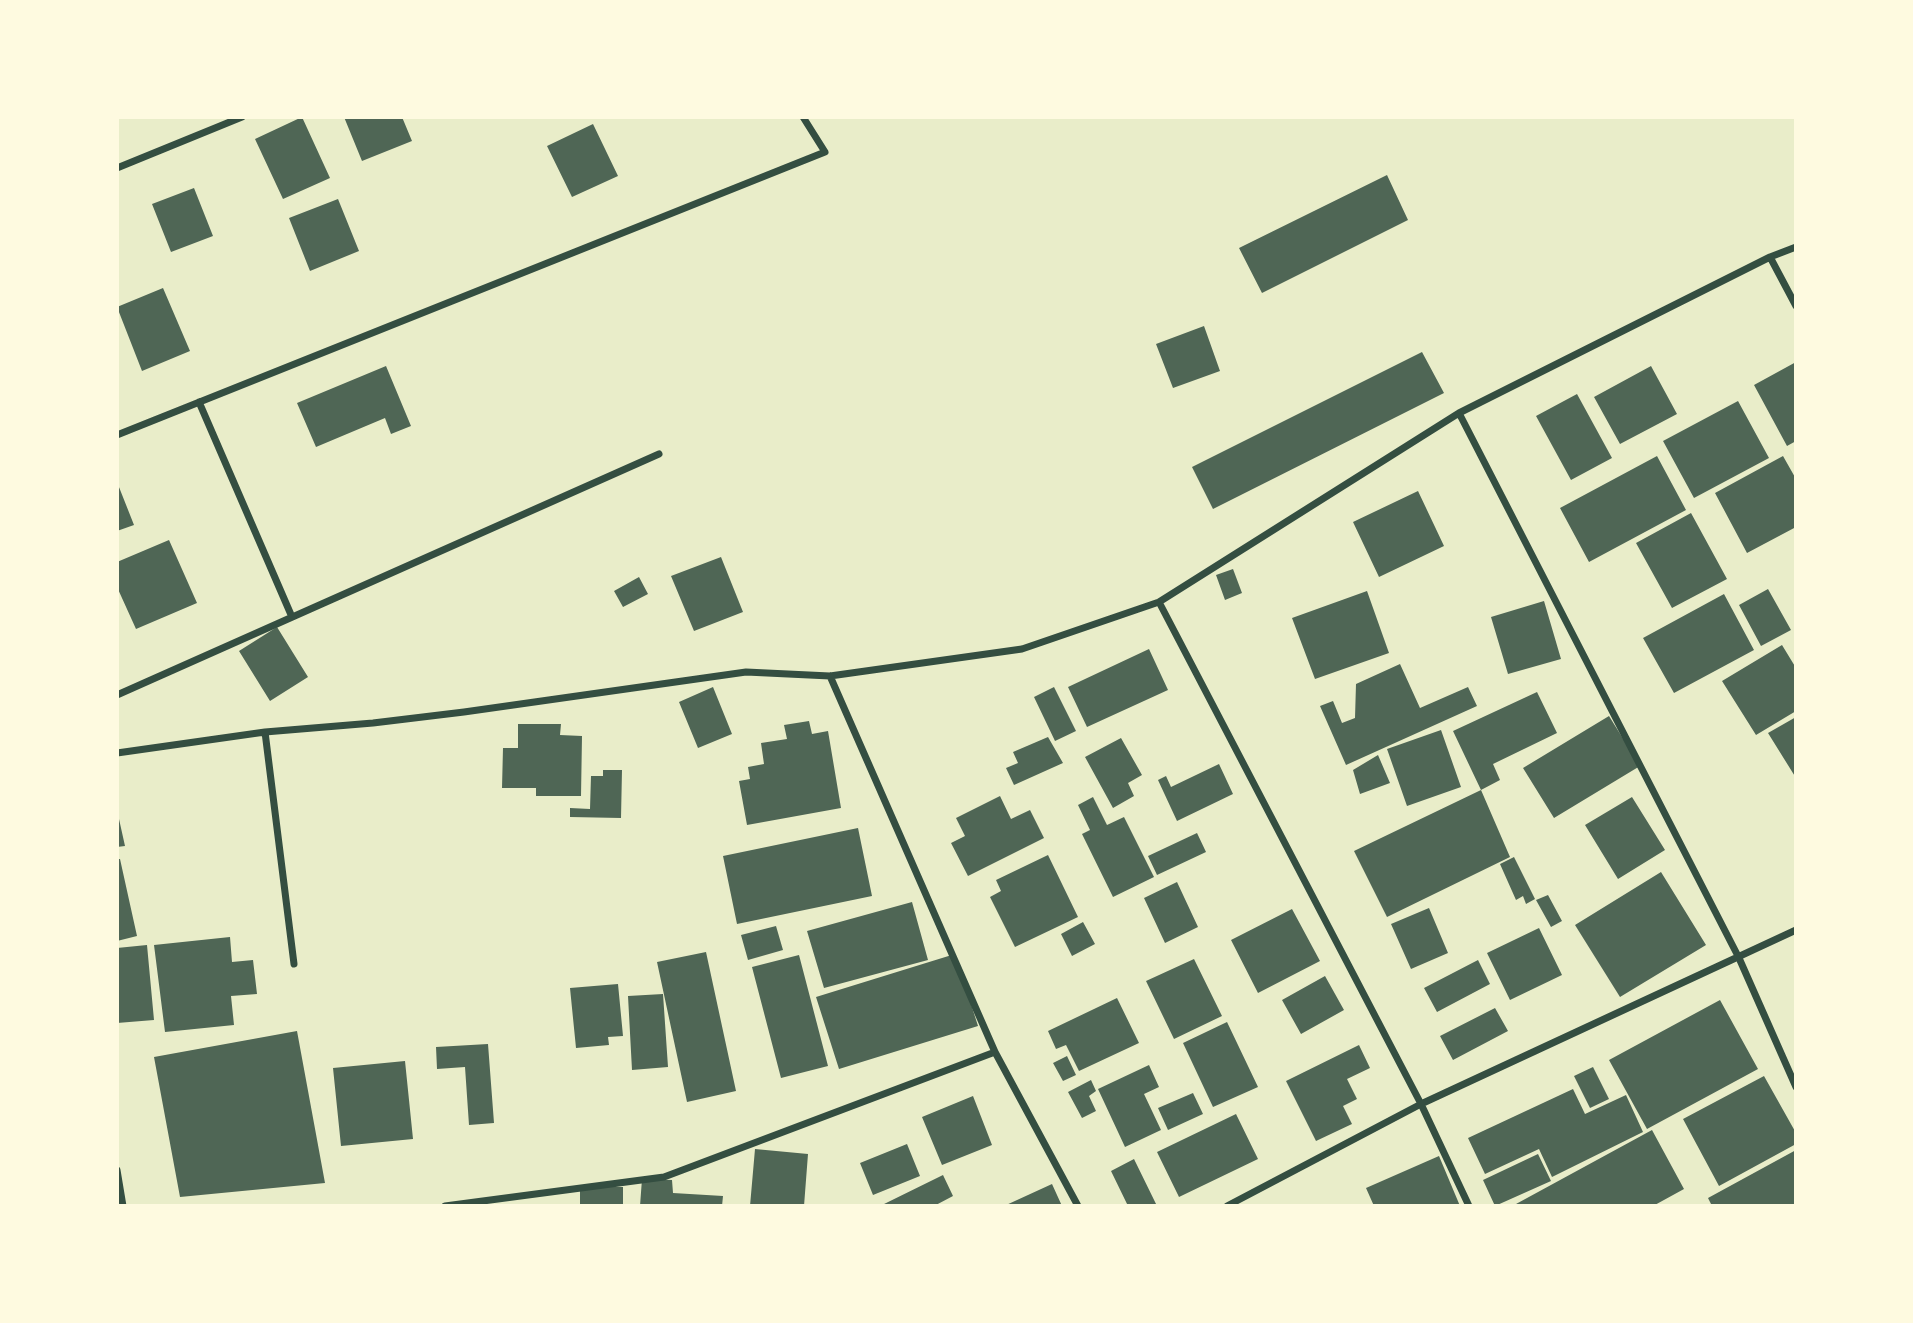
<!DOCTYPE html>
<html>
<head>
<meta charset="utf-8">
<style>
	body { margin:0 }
	#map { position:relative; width:1913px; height:1323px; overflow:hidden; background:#e9edc9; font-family:Signika,sans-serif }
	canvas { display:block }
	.frame { position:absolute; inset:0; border:119px solid #fefae0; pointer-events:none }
</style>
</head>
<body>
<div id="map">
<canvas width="1913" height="1323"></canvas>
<div class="frame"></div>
</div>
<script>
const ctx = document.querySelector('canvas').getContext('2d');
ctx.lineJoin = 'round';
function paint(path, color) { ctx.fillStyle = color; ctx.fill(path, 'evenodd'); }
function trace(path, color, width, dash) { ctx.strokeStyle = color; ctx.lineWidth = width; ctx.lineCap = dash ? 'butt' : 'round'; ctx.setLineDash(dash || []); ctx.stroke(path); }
const building = new Path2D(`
	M302 117 330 178 283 199 255 139Z
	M344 117H402L412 141 362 161Z
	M593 124 618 176 572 197 547 146Z
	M1387 175 1408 220 1262 293 1239 248Z
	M194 188 213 236 171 252 152 204Z
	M338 199 359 251 310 271 289 218Z
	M163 288 190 351 142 371 117 307Z
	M1204 326 1220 371 1173 388 1156 344Z
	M1422 352 1444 393 1213 509 1192 467Z
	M1796 362V441L1787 446 1754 385Z
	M386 366 411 426 391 434 385 418 316 447 297 403Z
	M1651 366 1677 414 1620 444 1594 397Z
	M1577 394 1612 458 1571 480 1536 416Z
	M1738 401 1769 458 1694 498 1663 441Z
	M1657 456 1686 510 1589 562 1560 508Z
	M1783 456 1796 479V527L1747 553 1715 493Z
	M117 482 134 525 117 531Z
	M1418 491 1444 546 1379 577 1353 522Z
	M1691 513 1727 579 1672 608 1636 543Z
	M169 540 197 603 136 629 117 587V562Z
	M721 557 743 612 694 631 671 576Z
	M1233 569 1242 593 1225 600 1216 575Z
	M639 577 648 594 623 607 614 591Z
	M1768 589 1791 630 1761 646 1739 605Z
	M1367 591 1389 653 1315 679 1292 618Z
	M1724 594 1754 650 1674 693 1643 638Z
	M1544 601 1561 659 1508 674 1491 617Z
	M277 627 308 677 270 701 239 651Z
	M1782 645 1796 668V711L1756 735 1722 681Z
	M1149 649 1168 690 1087 727 1068 687Z
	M1400 664 1420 708 1468 687 1477 706 1346 765 1320 706 1333 701 1342 723 1355 718 1356 684Z
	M713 687 732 734 698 748 679 702Z
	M1054 687 1076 731 1055 741 1034 697Z
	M1537 692 1557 733 1493 764 1500 780 1481 790 1453 731Z
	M1609 716 1640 766 1554 818 1523 768Z
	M1796 717V778L1768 733Z
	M809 721 812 734 828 731 841 808 747 825 739 781 750 779 748 767 764 764 761 743 787 739 784 725Z
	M518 724H561L560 735 582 736 581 796H536V788H502L503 748H518Z
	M1441 730 1461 787 1407 806 1387 749Z
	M1048 737 1063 763 1014 785 1006 768 1018 763 1013 752Z
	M1121 738 1142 775 1128 783 1134 796 1113 808 1085 757Z
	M1378 755 1390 783 1360 794 1353 770Z
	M1219 764 1233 794 1177 821 1158 780 1166 776 1171 787Z
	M603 770H622L621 818 570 817V808L590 809 591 776H603Z
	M1481 790 1510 857 1387 917 1354 851Z
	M1000 796 1011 819 1030 810 1044 838 968 876 951 843 965 836 956 818Z
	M1093 797 1107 825 1124 817 1154 877 1113 897 1082 834 1090 830 1078 805Z
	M1632 797 1665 850 1618 879 1585 825Z
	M117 810 125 846 117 847Z
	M858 828 872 896 737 924 723 856Z
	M1197 833 1206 852 1157 875 1148 856Z
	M1048 855 1078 917 1015 947 990 897 1001 891 996 880Z
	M1514 857 1535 899 1526 904 1523 896 1516 900 1500 864Z
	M117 859H120L137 936 117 941Z
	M1661 872 1706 945 1620 997 1575 925Z
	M1177 882 1198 927 1165 943 1144 898Z
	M1548 895 1562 921 1551 927 1536 900Z
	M912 902 928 960 824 988 807 931Z
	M1429 908 1448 953 1411 969 1391 924Z
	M1292 909 1320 961 1258 993 1231 940Z
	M1083 922 1095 944 1072 956 1061 934Z
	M776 926 783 950 748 960 741 935Z
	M1539 928 1562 975 1510 1000 1487 953Z
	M230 937 232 962 253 960 257 994 231 996 234 1025 165 1032 154 945Z
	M147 945 154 1020 117 1023V948Z
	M706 952 736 1091 687 1102 657 962Z
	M955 954 978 1026 839 1069 816 997Z
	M799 955 828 1066 781 1078 752 967Z
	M1194 959 1222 1016 1174 1039 1146 981Z
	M1478 960 1490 984 1437 1012 1424 988Z
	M1325 976 1344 1010 1301 1034 1282 1000Z
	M618 984 623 1036 608 1037 609 1045 576 1048 570 988Z
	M663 994 668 1067 632 1070 628 996Z
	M1117 998 1139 1043 1079 1071 1066 1045 1056 1049 1048 1031Z
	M1720 1000 1758 1069 1647 1129 1609 1060Z
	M1495 1008 1508 1031 1453 1060 1440 1036Z
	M1227 1022 1258 1087 1213 1107 1183 1043Z
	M297 1031 325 1183 180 1197 154 1057Z
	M488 1044 494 1123 469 1125 465 1067 437 1069 436 1047Z
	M1359 1045 1370 1068 1347 1079 1357 1099 1343 1106 1352 1124 1316 1141 1286 1081Z
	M1067 1056 1076 1075 1063 1081 1053 1063Z
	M405 1061 413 1139 341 1146 333 1068Z
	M1149 1065 1159 1087 1144 1094 1161 1130 1125 1147 1098 1089Z
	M1593 1067 1609 1099 1590 1108 1574 1076Z
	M1764 1076 1796 1133V1144L1719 1186 1683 1119Z
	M1091 1080 1096 1091 1089 1096 1096 1111 1082 1118 1068 1092Z
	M1573 1089 1585 1114 1626 1095 1643 1132 1552 1177 1539 1149 1485 1174 1468 1138Z
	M1193 1093 1203 1114 1168 1130 1158 1108Z
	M973 1096 992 1145 942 1165 922 1117Z
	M1236 1114 1258 1159 1179 1197 1157 1152Z
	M1652 1130 1684 1189 1653 1206H1517L1516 1204Z
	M907 1144 920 1176 873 1195 860 1163Z
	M755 1149 808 1154 804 1206H750Z
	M1796 1150V1206H1712L1708 1198Z
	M1538 1154 1551 1181 1495 1206 1483 1180Z
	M1439 1156 1460 1206H1374L1366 1188Z
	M1134 1159 1157 1206H1128L1111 1171Z
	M943 1175 953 1196 934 1206H880Z
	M642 1179 672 1180 673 1193 723 1196 722 1206H640Z
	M1052 1184 1062 1206H1004Z
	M580 1186 623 1187V1206H580Z`);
const minor = new Path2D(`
	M117 168 242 117
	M1770 257 1796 306
	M199 402 292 617
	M1459 413 1739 958 1796 1087
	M117 435 825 152 803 117
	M1159 602 1421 1104 1469 1206
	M830 676 995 1052 1078 1206
	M117 695 659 454
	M265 732 294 964
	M117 753 265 732 373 723 464 712 746 672 830 676 1022 649 1159 602 1459 413 1770 257 1796 247
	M117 1170 123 1206
	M445 1206 664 1177 995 1052
	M1227 1206 1421 1104 1796 930`);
paint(building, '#4f6655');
trace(minor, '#344e41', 7);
</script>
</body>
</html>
